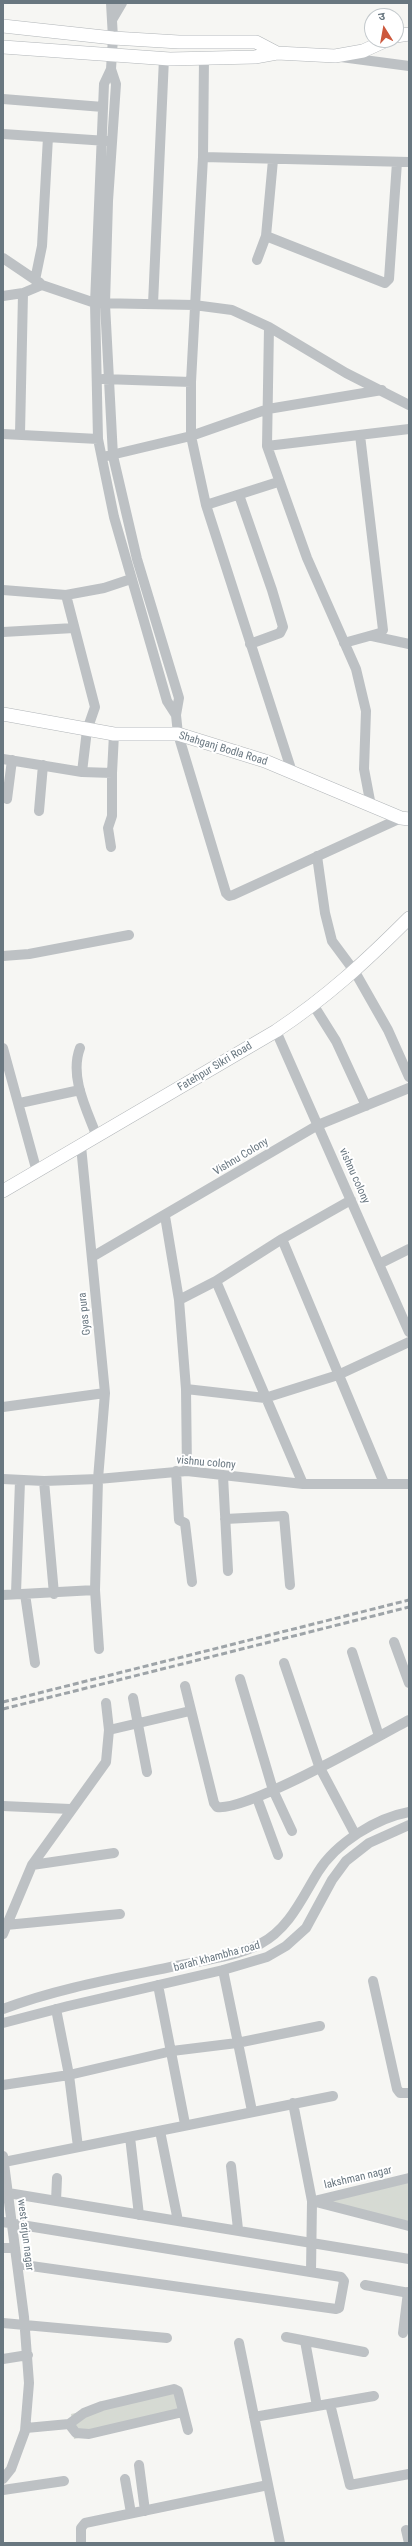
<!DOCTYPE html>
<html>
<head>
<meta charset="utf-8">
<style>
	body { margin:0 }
	#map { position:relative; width:412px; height:2546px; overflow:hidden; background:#f6f6f3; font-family:"Roboto Condensed","Noto Sans Devanagari",sans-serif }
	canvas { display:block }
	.frame { position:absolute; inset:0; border:4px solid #697780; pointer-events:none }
	.north { position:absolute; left:364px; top:8px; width:40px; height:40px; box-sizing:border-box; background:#fff; border:1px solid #c3c9cc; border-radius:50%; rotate:349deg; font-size:11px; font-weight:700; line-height:16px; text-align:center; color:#697780 }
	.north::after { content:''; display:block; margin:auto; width:14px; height:18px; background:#cc583d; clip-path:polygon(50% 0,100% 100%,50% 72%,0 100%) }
</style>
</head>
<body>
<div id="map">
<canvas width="412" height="2546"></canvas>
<div class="frame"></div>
<div class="north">उ</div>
</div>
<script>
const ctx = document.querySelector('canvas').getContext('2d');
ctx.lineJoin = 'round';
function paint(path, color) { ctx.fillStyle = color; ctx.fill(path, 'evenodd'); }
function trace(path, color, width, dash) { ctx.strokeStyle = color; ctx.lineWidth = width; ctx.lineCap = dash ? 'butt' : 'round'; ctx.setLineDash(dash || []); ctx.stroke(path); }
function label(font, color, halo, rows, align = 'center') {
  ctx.font = font + ' "Roboto Condensed",sans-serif'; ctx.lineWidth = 4; ctx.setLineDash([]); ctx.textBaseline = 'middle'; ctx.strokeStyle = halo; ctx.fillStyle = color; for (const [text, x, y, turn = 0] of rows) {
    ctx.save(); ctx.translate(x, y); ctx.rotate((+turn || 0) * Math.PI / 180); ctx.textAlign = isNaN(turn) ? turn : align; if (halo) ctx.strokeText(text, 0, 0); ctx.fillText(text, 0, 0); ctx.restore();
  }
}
const green = new Path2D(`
	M409 2181V2223L323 2200Z
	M176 2390 183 2415 74 2439 71 2414Z`);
const minor = new Path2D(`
	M111 3 113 38 111 69 116 84 108 201 105 304 113 456 137 559 179 698 176 715 178 734 226 893 229 896 233 895 401 818
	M112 20 122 3
	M341 57 409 66
	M204 58 203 157 191 382V436L206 505 292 772
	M111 69 104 84 95 303 98 439 114 517 167 701 176 715
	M3 99 103 107
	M3 134 107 141
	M203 157 409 162
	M273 160 266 236 385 283 389 279 397 162
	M3 258 40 283
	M257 260 266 236
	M35 280 42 246 48 137
	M3 296 23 293 42 285 95 303 194 305 232 310 269 327 346 373 409 405
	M153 304 164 58
	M269 327 267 446 307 558 356 669 366 711 364 769 371 806
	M103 379 191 382
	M3 434 98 439
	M20 434 23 293
	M267 446 409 429
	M107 456 191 436 268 409 382 390
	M239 495 272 590 283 627 280 633 250 644
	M206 505 278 482
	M3 590 66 595 104 588 131 579
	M66 595 95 707 87 730 82 772
	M3 632 74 628
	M372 636 409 644
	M344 643 380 633 383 630 360 435
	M3 759 82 772 112 773 114 734
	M7 799 12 760
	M39 811 43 765
	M111 847 108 828 112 816V773
	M317 856 325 913 332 941 355 972 388 1030 409 1077
	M3 956 29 954 129 935
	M314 1006 336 1041 366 1106
	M276 1031 409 1332
	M3 1048 37 1172
	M80 1048C69 1077 87 1110 97 1137
	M20 1103 80 1090
	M81 1146 105 1393 98 1479 95 1590 99 1649
	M351 1200 282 1239 384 1483
	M165 1216 179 1300 186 1389 187 1471
	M92 1257 318 1125 409 1088
	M381 1263 409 1249
	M216 1281 303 1484
	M179 1300 216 1281 282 1239
	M186 1389 265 1398 338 1375 409 1342
	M3 1407 105 1393
	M176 1471 179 1520 185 1523 192 1582
	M223 1476 228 1571
	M3 1479 44 1481 98 1479 187 1471 303 1484H409
	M44 1481 54 1594
	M225 1519 284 1516 290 1585
	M16 1593 20 1481
	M25 1594 35 1663
	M3 1595 95 1590
	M394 1642 409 1683
	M352 1652 379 1736
	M284 1663 319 1766 355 1834
	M240 1679 273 1790 292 1831
	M185 1686 214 1803 217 1807C246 1812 376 1738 409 1720
	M133 1698 147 1772
	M109 1730 190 1711
	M257 1798 278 1855
	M3 1806 70 1809
	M32 1865 114 1853
	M6 1925 120 1914
	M3 1934 32 1865 106 1762 109 1730 106 1703
	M223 1970 252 2111
	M373 1981 397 2089 400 2093H409
	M158 1985 185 2124
	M3 2009C58 1988 118 1978 176 1966 204 1960 235 1957 260 1944 289 1929 302 1898 318 1872 336 1843 376 1818 409 1812
	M56 2009 69 2075 78 2147
	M3 2023 68 2006 223 1970 267 1957 286 1946 306 1928 332 1880 346 1861 369 1843 409 1825
	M3 2085 69 2075 172 2051 237 2043 320 2026
	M293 2103 312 2201 311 2272
	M160 2131 178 2221
	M130 2137 139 2215
	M3 2156 24 2317 29 2383 25 2431 11 2469 3 2479
	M4 2162 333 2096
	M231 2166 238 2229
	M8 2193 409 2259
	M56 2201 57 2178
	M312 2201 409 2226
	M314 2201 409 2178
	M3 2222 341 2277 344 2281 339 2308 336 2309 17 2264
	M3 2248H15
	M365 2285 409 2293
	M3 2323 167 2338
	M403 2333 408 2292
	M286 2337 364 2352
	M305 2341 317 2406
	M239 2343 280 2543
	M3 2359 28 2355
	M330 2404 350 2485 409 2474
	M254 2417 374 2396
	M69 2424 76 2433 89 2434 183 2412
	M26 2428 69 2424 84 2413 102 2406 174 2389 178 2391 188 2430
	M139 2465 145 2511
	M125 2479 131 2513
	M3 2490 64 2481
	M406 2530 409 2543
	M81 2543V2528L85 2523 268 2485`);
const major = new Path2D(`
	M3 26 113 38 179 42H256L277 53
	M396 36 409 34
	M3 47 170 59 255 57 277 53 335 56 363 51 387 40
	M3 714 114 734H178L265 761 401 818 409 819
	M3 1191 276 1031C327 997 365 962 409 918`);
const rail = new Path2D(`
	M3 1702 409 1600
	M3 1709 409 1607`);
const streetNames = [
	["Shahganj Bodla Road",223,749,17],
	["Fatehpur Sikri Road",215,1067,-31],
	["Vishnu Colony",241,1157,-31],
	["vishnu colony",354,1176,66],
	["Gyas pura",85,1314,-96],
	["vishnu colony",206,1463,5],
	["barah khambha road",217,1957,-15],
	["lakshman nagar",358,2178,-13],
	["west arjun nagar",25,2235,83]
];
paint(green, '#d6dad3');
trace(major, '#b1b5b8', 14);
trace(minor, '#bdc1c4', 10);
trace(major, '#fff', 13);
trace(rail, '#9ea4a8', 3, [6, 3]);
label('11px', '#697780', '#fff', streetNames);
</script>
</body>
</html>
